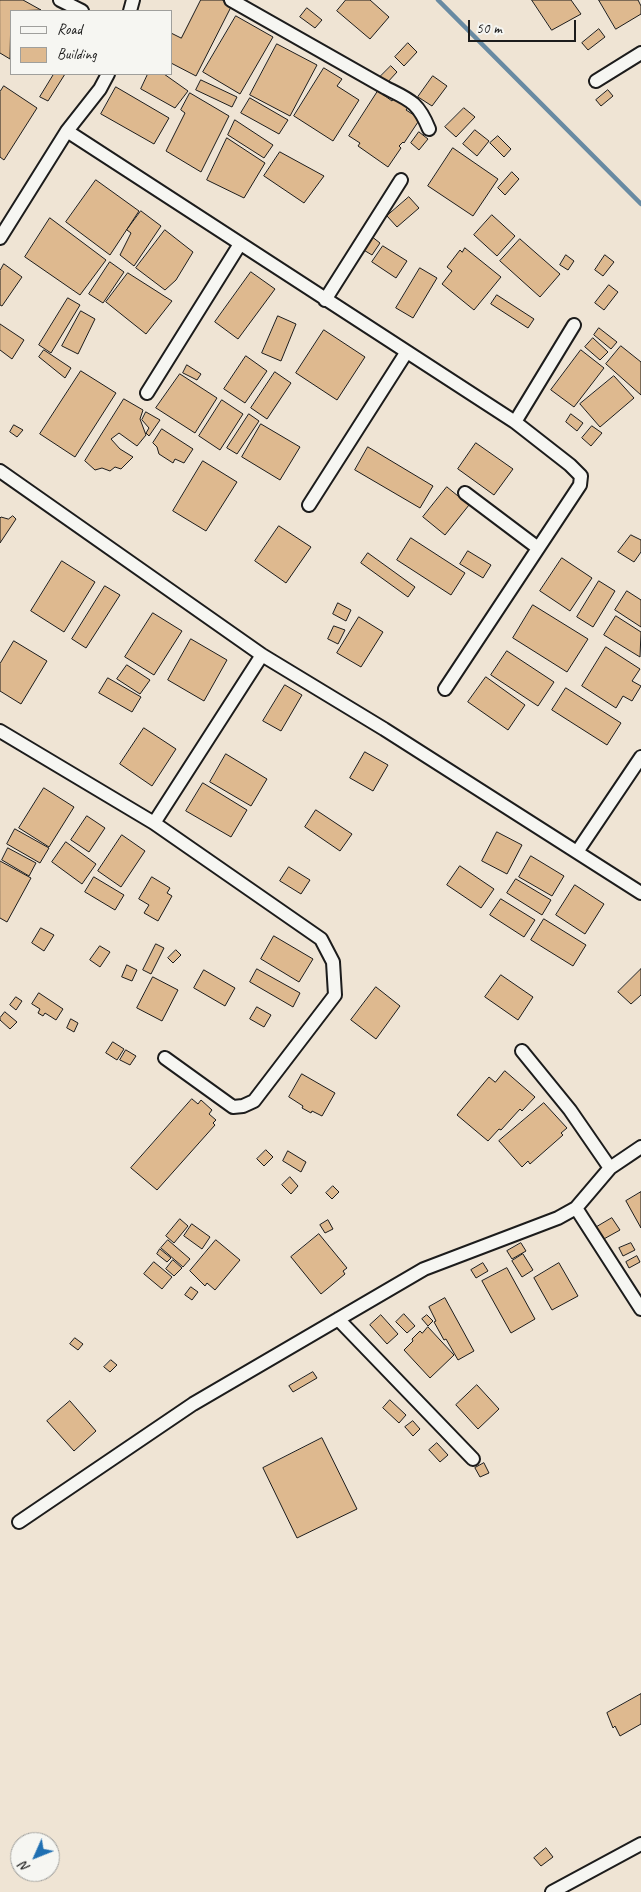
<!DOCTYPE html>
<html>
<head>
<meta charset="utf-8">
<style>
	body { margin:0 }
	#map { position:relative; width:641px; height:1892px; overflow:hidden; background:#efe4d4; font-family:Caveat,sans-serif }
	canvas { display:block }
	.legend { position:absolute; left:10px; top:10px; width:162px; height:65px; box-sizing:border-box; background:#f6f6f2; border:1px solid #9f9f9c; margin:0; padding:6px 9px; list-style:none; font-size:15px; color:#1c1c1c }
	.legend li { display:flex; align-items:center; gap:10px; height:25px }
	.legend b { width:25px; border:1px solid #9f9f9c }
	.north { position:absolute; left:10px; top:1832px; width:50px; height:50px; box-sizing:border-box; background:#f6f6f2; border:1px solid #9f9f9c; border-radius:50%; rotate:226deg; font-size:14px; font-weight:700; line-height:20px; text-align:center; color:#1c1c1c }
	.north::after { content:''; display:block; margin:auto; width:18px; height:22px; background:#1f6fb2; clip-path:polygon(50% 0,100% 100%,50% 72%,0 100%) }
	.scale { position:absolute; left:468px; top:20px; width:108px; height:22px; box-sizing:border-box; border:2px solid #1c1c1c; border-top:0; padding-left:6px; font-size:15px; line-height:18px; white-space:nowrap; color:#1c1c1c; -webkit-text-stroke:4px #f6f6f2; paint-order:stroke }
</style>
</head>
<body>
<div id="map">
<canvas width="641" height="1892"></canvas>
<ul class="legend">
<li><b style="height:6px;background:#f6f6f2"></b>Road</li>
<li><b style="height:14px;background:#deb98f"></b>Building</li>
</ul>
<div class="north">N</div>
<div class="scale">50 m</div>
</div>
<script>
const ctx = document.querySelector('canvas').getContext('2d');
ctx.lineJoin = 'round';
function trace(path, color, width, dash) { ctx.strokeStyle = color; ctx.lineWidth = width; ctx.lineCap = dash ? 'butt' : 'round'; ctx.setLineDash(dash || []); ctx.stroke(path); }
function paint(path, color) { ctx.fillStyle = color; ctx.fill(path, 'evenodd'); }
const stream = new Path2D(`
	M438 0 641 204`);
const building = new Path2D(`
	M0 0H23L41 10 11 11 10 59 0 53Z
	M201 0H222L232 5 196 76 171 63V33L181 38Z
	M346 0H370L389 17 370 39 337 11Z
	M532 0H571L581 14 552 30Z
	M599 0H638L641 6V14L616 29Z
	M307 8 322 20 315 28 300 17Z
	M236 16 273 37 240 94 203 72Z
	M599 29 605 37 588 50 582 43Z
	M408 43 417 52 404 66 395 57Z
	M277 44 317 65 290 116 250 95Z
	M391 66 397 72 386 84 379 78Z
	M324 68 342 79 337 86 359 100 333 141 294 116Z
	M54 74H65L48 101 40 97Z
	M148 74H164L188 91 175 108 141 89Z
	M433 76 447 86 432 106 418 97Z
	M201 80 237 97 232 107 196 90Z
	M4 86 37 108 4 160 0 157V92Z
	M116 87 169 118 154 144 101 114Z
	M608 90 613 96 601 106 596 100Z
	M378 91 392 101 395 96 409 106 406 110 420 119 404 143 403 142 399 146 401 148 388 167 358 146 360 143 349 136Z
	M190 93 229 116 201 172 166 151 185 113 181 110Z
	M250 98 288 120 279 134 241 113Z
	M464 108 475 117 456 137 445 127Z
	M235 120 273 145 264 158 228 135Z
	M475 130 489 141 477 156 463 144Z
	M419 132 428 139 419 150 411 143Z
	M498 136 511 149 504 157 490 143Z
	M227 138 265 163 244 198 207 180Z
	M453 148 498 179 473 216 428 186Z
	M280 152 324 176 304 203 264 176Z
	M512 172 519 179 505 195 498 188Z
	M96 180 139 211 110 255 66 222Z
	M409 197 419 208 397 227 387 216Z
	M141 211 161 226 134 266 120 255 131 233 127 230Z
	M492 215 515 236 497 256 474 235Z
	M50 218 106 260 80 295 25 257Z
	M165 230 193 252 176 280 165 290 136 268Z
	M371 236 380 243 372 255 362 249Z
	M520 239 560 274 540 297 500 261Z
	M383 246 407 261 396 278 372 262Z
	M465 248 501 277 474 310 442 284 452 271 447 267 460 250 462 252Z
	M566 255 574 261 568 270 560 265Z
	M605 255 614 262 603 276 595 270Z
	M110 262 124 272 103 303 89 294Z
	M4 264 22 277 2 306 0 305V271Z
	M420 268 437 278 413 318 396 308Z
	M251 272 275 289 238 339 215 322Z
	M128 273 172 301 146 334 106 302Z
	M609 285 618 292 604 310 595 303Z
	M497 295 534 319 528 328 491 304Z
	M68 298 80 305 51 353 39 345Z
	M81 311 95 319 78 354 62 346Z
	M278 316 296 324 281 361 262 353Z
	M0 324 24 340 12 359 0 350Z
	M599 328 617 342 611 349 594 335Z
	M324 330 365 357 337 400 296 373Z
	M593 338 608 352 600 360 585 347Z
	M621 346 641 362V395L606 364Z
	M44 350 71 368 65 378 39 357Z
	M581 350 604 368 574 407 551 390Z
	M246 356 267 371 245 403 224 389Z
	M187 365 201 374 197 380 183 373Z
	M81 371 116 393 75 457 40 434Z
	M275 372 291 383 267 419 251 408Z
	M180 374 217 398 195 433 156 408Z
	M614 376 634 398 600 427 580 404Z
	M124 399 143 410 140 419 146 435 137 446 119 433 111 439 120 449 133 457 121 469 115 467 110 471 102 468 95 470 85 461Z
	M222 400 243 414 220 450 199 436Z
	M146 412 160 420 149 436 146 433 149 428 142 420Z
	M249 414 259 421 237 454 227 448Z
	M571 414 583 423 577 431 566 422Z
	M261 424 300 447 280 480 242 457Z
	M14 425 23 430 17 437 10 432Z
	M592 426 602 433 591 446 582 438Z
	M162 429 193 449 184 463 175 459 173 463 159 454 157 447 153 443Z
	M476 443 513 469 494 495 458 469Z
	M368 447 433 486 420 508 355 470Z
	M203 461 237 482 206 531 173 511Z
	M447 487 469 505 445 535 423 517Z
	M13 516 16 519 0 543V518L1 517 8 519Z
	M279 526 311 547 286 583 255 561Z
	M631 535 641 540V552L634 562 618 552Z
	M411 538 465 573 451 595 397 560Z
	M468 551 491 565 483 578 460 564Z
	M368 553 415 587 408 597 361 563Z
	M562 558 592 578 570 611 540 591Z
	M62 561 95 582 64 632 31 611Z
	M599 581 615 591 593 627 577 617Z
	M105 586 120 595 86 648 72 639Z
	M627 591 641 600V627L615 610Z
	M338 603 351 610 346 621 333 614Z
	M533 605 588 639 567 672 513 638Z
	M153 613 182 631 154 675 125 657Z
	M616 616 641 632 640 657 604 635Z
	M359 617 383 632 361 667 337 653Z
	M334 626 345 630 338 644 328 639Z
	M191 639 227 660 204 701 168 680Z
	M14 641 47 661 21 704 0 691V664Z
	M606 647 640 669 632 681 641 686 632 701 623 696 616 708 582 686Z
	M507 651 554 682 538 706 491 675Z
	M127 665 150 680 140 694 117 679Z
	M486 677 525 705 508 730 468 702Z
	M108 678 141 697 132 712 99 693Z
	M285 685 302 695 281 731 263 721Z
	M566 688 621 723 607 745 552 710Z
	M144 728 176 749 152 786 120 764Z
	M365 752 388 765 373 791 350 778Z
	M226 754 267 779 251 806 210 782Z
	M203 783 247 810 231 837 186 811Z
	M44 788 74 807 49 847 19 828Z
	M316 810 352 834 340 851 305 827Z
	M87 816 105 828 89 852 71 840Z
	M15 829 49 848 40 863 7 844Z
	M497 832 522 845 507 874 482 861Z
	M122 835 145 851 121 887 98 871Z
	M66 842 96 864 82 884 52 862Z
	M8 848 36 863 29 876 2 860Z
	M531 856 564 876 552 896 519 877Z
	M0 861 31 878 7 922 0 918Z
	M460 866 494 889 481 908 447 885Z
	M289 867 310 880 301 894 280 881Z
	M94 877 124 895 115 910 85 892Z
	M152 877 170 888 167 893 172 896 158 921 144 913 149 905 139 899Z
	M516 879 551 900 542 915 507 893Z
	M575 885 604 904 585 934 556 915Z
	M501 899 535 920 524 937 490 915Z
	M544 919 586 945 573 966 531 940Z
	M41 928 54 935 44 951 32 943Z
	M274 936 313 959 299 982 261 959Z
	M156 944 164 948 151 974 143 970Z
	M100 946 110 952 100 967 90 960Z
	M176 950 181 955 173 963 168 958Z
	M127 965 137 970 132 981 122 977Z
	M257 969 300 993 293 1007 250 982Z
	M641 969V995L631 1004 618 992Z
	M204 970 235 988 225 1006 194 988Z
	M501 975 533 997 518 1020 485 997Z
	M153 977 178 990 162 1021 137 1008Z
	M376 987 400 1006 376 1039 351 1020Z
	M39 993 63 1009 56 1020 45 1013 43 1016 38 1013 40 1009 32 1004Z
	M16 997 22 1001 16 1010 10 1005Z
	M257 1007 271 1015 264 1027 250 1019Z
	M5 1012 17 1022 10 1029 0 1020V1018Z
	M71 1019 78 1023 74 1032 67 1028Z
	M113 1042 124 1049 117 1060 106 1053Z
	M126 1050 136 1056 130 1065 120 1060Z
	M505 1071 535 1097 522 1111 520 1109 501 1130 499 1129 488 1141 457 1115 489 1077 495 1082Z
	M302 1074 335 1093 322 1116 312 1111 311 1113 302 1108 303 1106 289 1097Z
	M192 1099 198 1104 201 1100 212 1110 209 1114 216 1120 213 1123 215 1125 157 1190 131 1168Z
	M544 1103 567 1128 561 1133 563 1135 530 1164 528 1161 522 1167 499 1141Z
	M266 1150 273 1157 264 1166 257 1159Z
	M288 1151 306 1162 301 1172 283 1161Z
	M290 1177 298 1186 291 1194 282 1185Z
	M333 1186 339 1192 332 1199 326 1193Z
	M641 1192V1228L626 1201Z
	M612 1218 620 1230 602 1240 595 1228Z
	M180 1219 188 1226 174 1243 166 1236Z
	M328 1220 333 1229 325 1233 320 1225Z
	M192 1224 210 1237 202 1249 184 1236Z
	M319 1234 347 1268 343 1271 345 1274 321 1294 291 1257Z
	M168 1240 190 1259 183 1267 161 1248Z
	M216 1240 240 1260 215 1290 207 1283 205 1286 190 1271Z
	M521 1243 526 1251 512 1259 507 1251Z
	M631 1243 635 1250 623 1256 619 1248Z
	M160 1249 171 1258 167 1262 157 1254Z
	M523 1254 533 1270 522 1277 512 1261Z
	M637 1256 640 1262 629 1268 626 1262Z
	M173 1260 182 1268 174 1276 166 1269Z
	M154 1262 172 1277 162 1289 144 1274Z
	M483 1263 488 1271 476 1278 471 1270Z
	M559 1263 578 1296 552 1310 534 1278Z
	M507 1268 535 1319 511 1333 482 1281Z
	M191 1287 198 1292 192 1300 185 1295Z
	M445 1298 474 1351 458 1360 446 1339 444 1340 434 1322 436 1321 429 1307Z
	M404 1314 415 1326 407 1333 396 1322Z
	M381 1315 398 1334 387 1344 370 1325Z
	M427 1315 433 1321 428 1326 422 1319Z
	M428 1327 454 1355 430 1378 404 1350 413 1341 412 1339 420 1331 422 1333Z
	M75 1338 83 1344 78 1350 70 1344Z
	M111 1360 117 1365 110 1372 104 1367Z
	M313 1372 317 1378 293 1392 289 1386Z
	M477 1385 499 1409 478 1429 456 1405Z
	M390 1400 406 1415 399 1423 383 1408Z
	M70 1401 96 1431 74 1451 47 1421Z
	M413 1421 420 1429 413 1436 405 1427Z
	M322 1438 357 1509 297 1538 263 1468Z
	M437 1443 448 1455 440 1462 429 1450Z
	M484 1463 489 1473 480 1477 475 1468Z
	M641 1694V1724L620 1736 615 1726 613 1728 607 1713Z
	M546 1848 553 1857 541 1866 534 1858Z`);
const minor = new Path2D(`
	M60 0 82 11
	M231 0 386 88C410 100 418 102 429 129
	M130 11 133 0
	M596 81 641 53
	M67 131 515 422 570 465 581 476 580 485 445 689
	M0 238 67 131 100 89 108 74
	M325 300 401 180
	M147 393 240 244
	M515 422 574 325
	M0 471 262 655 384 729 641 893
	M465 493 538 548
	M309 505 406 353
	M0 731 154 823 321 939 333 962 335 995 254 1101 243 1106 233 1107 165 1058
	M154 823 262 655
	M577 852 641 757
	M522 1051 570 1110 610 1168
	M576 1208 641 1309
	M338 1319 473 1459
	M19 1522 193 1404 424 1269 558 1218 576 1208 610 1168 641 1147
	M552 1892 641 1844`);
trace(stream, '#688aa2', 4.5);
paint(building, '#deb98f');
trace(building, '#1c1c1c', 1);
trace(minor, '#1c1c1c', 16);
trace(minor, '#f6f6f2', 12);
</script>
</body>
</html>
